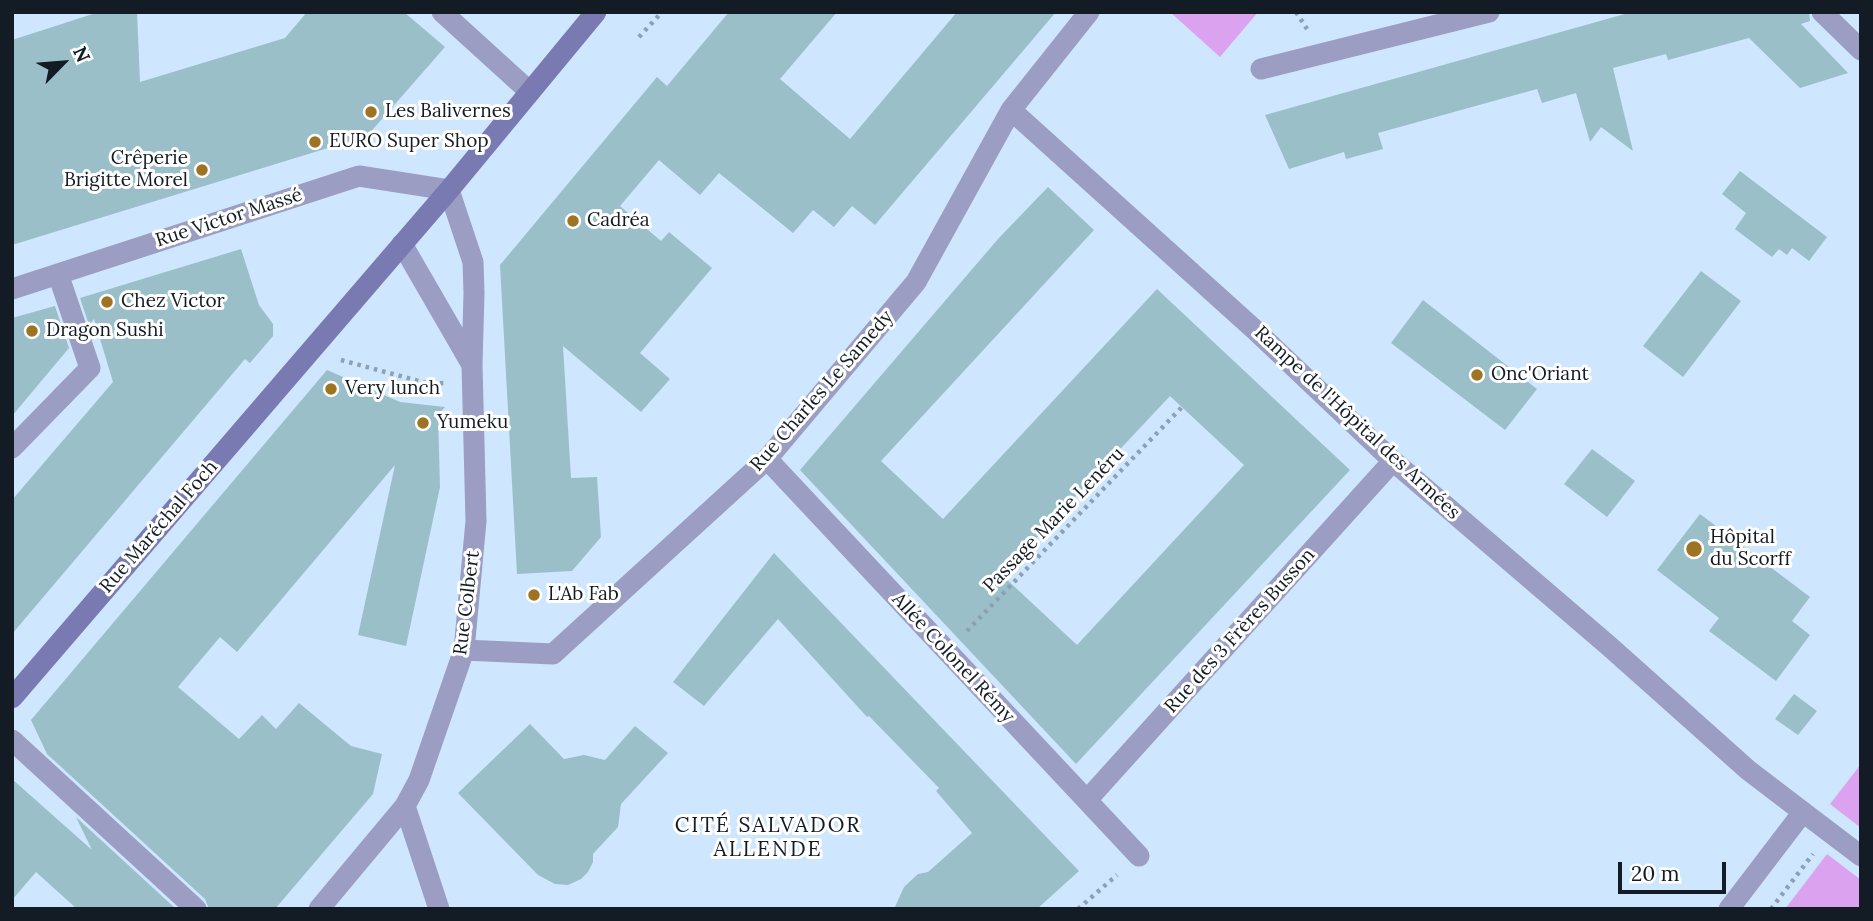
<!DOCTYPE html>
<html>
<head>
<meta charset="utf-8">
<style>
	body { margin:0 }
	#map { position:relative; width:1873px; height:921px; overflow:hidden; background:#cee6fe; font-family:Lora,serif }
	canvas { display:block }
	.frame { position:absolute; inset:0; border:14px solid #131b24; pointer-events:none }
	.north { position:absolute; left:28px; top:28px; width:70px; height:70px; -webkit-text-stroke:5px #fff; paint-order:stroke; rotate:65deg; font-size:19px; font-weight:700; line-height:28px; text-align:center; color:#131b24 }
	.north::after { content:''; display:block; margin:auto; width:24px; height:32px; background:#131b24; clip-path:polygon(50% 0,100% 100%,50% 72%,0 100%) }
	.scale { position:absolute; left:1618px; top:862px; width:108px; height:32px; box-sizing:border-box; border:4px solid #131b24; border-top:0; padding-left:9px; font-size:21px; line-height:24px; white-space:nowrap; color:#131b24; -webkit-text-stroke:5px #fff; paint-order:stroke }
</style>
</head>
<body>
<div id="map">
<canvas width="1873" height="921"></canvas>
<div class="frame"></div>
<div class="north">N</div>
<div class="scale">20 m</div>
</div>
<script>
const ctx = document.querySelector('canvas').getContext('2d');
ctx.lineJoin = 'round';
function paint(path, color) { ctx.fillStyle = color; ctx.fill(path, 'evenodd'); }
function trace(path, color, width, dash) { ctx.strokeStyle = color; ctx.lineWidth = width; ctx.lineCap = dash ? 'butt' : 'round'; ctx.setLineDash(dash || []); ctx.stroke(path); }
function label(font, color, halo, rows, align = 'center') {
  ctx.font = font + ' Lora,serif'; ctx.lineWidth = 6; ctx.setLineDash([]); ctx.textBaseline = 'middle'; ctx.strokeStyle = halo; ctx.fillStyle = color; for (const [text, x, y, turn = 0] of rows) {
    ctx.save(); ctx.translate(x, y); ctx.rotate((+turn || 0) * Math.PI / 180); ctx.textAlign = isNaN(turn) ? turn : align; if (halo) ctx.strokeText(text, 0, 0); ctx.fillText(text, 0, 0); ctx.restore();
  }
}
const green = new Path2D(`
	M1170 12H1258L1220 57Z
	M1861 764V828L1830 804Z
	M1827 854 1861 880V909H1785Z`);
const building = new Path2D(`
	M99 12H137L140 82 285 38 307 12H404L445 47 367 136 12 245V40Z
	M729 12H837L780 79 850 139 957 12H1056L875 225 852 206 834 227 813 210 793 233 719 173 700 195 659 160 620 206 661 241 669 232 712 268 640 353 670 379 641 412 563 346 571 478 597 477 601 537 572 571 517 574 500 265 657 77 667 86Z
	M1632 12H1809L1810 21 1801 24 1848 73 1800 88 1749 38 1668 60 1666 54 1613 68 1633 151 1601 127 1590 142 1576 93 1542 103 1537 89 1378 133 1383 149 1346 159 1344 152 1289 169 1265 115Z
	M1740 171 1827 237 1809 261 1792 248 1787 255 1779 249 1772 257 1735 229 1746 213 1722 194Z
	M1048 187 1094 230 881 461 943 519 1157 289 1350 470 1076 764 800 470 998 239ZM1170 396 1244 465 1077 645 1002 575Z
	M241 249 259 305 273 324V336L250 363 245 359 12 634V500L113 382 94 319 89 325 80 298Z
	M1701 271 1741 301 1683 377 1643 346Z
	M1423 300 1537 389 1505 430 1391 343Z
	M55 306 69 348 12 416V318Z
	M327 370 400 402 445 407 438 415 440 487 406 646 358 635 395 465 237 652 220 637 178 687 239 739 262 715 276 729 299 703 351 746 382 754 373 794 275 909H209L205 899 47 754 31 720Z
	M1592 449 1635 481 1607 517 1564 484Z
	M1700 514 1810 597 1792 621 1810 635 1776 681 1709 631 1719 618 1657 570Z
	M774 553 1079 871 1037 909H894L904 887 918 874 928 872 972 833 936 791 939 788 869 716 867 717 778 619 704 706 673 682Z
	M1794 694 1817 711 1798 735 1775 719Z
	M530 724 564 759 584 755 605 760 635 726 668 753 621 804 618 827 593 854V862L588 872 581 879 568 885 555 884 538 875 458 793Z
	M12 779 92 850 76 817 176 909H77L36 872 12 900Z`);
const path = new Path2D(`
	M1296 12 1307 29
	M639 37 662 12
	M341 360 430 384 445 383
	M967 631 1182 407
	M1078 909 1117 875
	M1771 909 1813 854`);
const lane = new Path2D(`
	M12 289 359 176 449 190
	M12 448 90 368 58 274
	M1729 909 1803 812 1861 856`);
const street = new Path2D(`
	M442 12 530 92
	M1822 12 1861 50
	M1261 69 1489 12
	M1011 110 1255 330 1393 461 1609 646 1748 770 1803 812
	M402 244 472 365
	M767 459 1139 856
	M464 650 553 654 767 459 916 282 1011 110 1089 12
	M12 740 196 909
	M1087 800 1393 461
	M405 806 439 909
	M319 909 405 806 419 780 464 650 476 521 472 365 474 293 473 262 449 190`);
const secondary = new Path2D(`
	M12 698 449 190 596 12`);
const markers = [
	[371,112,7,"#9d7422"],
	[315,142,7,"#9d7422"],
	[202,170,7,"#9d7422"],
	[573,221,7,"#9d7422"],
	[107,302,7,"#9d7422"],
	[32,331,7,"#9d7422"],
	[1477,375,7,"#9d7422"],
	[331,389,7,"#9d7422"],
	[423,423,7,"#9d7422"],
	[1694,549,9,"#9d7422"],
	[534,595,7,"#9d7422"]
];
const poiNames = [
	["Les Balivernes",385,112],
	["EURO Super Shop",329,142],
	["Crêperie",188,159,"right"],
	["Brigitte Morel",188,181,"right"],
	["Cadréa",587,221],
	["Chez Victor",121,302],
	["Dragon Sushi",46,331],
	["Onc'Oriant",1491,375],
	["Very lunch",345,389],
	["Yumeku",437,423],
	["Hôpital",1710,538],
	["du Scorff",1710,560],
	["L'Ab Fab",548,595]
];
const streetNames = [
	["Rue Victor Massé",229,218,-18],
	["Rue Charles Le Samedy",822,391,-49],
	["Rampe de l'Hôpital des Armées",1357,423,43],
	["Passage Marie Lenéru",1054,520,-46],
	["Rue Maréchal Foch",159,527,-49],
	["Rue Colbert",467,603,-83],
	["Rue des 3 Frères Busson",1240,631,-48],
	["Allée Colonel Rémy",953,658,47]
];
const neighbourhoodNames = [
	["CITÉ SALVADOR",768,826],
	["ALLENDE",768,850]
];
paint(green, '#dba3ef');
paint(building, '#9abfc9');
trace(path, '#8ea0b3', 4.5, [3.5, 5]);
trace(lane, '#9b9dc3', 21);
trace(street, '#9b9dc3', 21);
trace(secondary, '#7a7ab2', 21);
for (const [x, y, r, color] of markers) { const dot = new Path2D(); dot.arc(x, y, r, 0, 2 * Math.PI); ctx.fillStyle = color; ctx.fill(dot); trace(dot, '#fff', 2.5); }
label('19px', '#131b24', '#fff', poiNames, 'left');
label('19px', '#131b24', '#fff', streetNames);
ctx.letterSpacing = '2px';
label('21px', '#131b24', '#fff', neighbourhoodNames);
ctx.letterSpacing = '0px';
</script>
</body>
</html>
